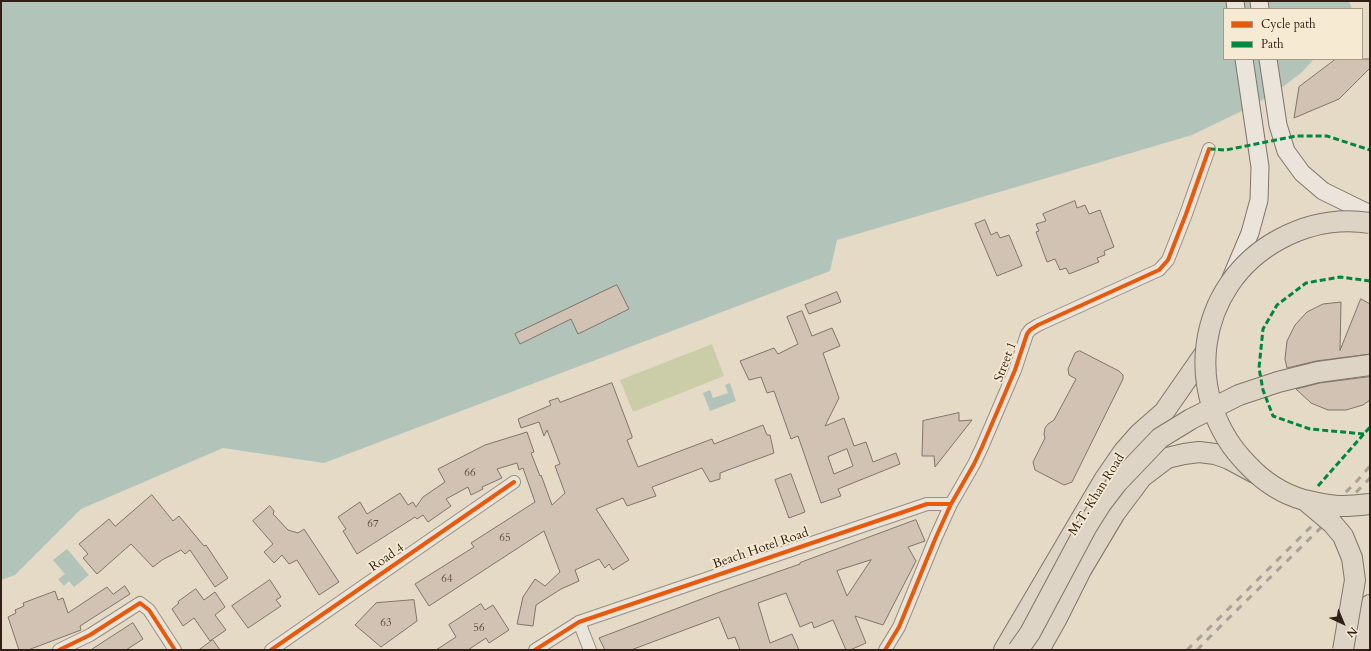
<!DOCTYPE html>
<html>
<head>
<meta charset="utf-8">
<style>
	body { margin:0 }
	#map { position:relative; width:1371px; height:651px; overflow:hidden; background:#e5dac6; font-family:Cardo,serif }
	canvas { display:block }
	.frame { position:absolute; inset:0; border:2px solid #322017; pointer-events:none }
	.legend { position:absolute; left:1223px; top:8px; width:140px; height:52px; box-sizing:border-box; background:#f7ead2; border:1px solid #a89987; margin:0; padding:5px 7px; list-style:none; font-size:12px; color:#322017 }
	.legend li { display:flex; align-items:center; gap:8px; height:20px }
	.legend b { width:20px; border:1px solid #a89987 }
	.north { position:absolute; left:1323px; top:603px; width:40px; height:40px; -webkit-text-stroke:3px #f7ead2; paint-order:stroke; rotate:136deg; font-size:11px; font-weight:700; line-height:16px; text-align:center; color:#322017 }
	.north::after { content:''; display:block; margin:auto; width:14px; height:18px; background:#322017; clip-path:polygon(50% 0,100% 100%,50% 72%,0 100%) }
</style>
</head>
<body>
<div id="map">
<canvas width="1371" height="651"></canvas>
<div class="frame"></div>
<ul class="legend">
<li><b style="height:5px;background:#e8590c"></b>Cycle path</li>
<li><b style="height:5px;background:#00873e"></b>Path</li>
</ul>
<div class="north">N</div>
</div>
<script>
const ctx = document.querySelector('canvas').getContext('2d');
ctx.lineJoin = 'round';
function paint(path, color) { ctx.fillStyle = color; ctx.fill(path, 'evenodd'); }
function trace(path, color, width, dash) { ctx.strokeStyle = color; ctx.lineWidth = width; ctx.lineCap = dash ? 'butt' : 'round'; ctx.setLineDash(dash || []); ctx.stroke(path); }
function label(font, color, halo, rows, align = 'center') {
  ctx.font = font + ' Cardo,serif'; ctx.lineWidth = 3.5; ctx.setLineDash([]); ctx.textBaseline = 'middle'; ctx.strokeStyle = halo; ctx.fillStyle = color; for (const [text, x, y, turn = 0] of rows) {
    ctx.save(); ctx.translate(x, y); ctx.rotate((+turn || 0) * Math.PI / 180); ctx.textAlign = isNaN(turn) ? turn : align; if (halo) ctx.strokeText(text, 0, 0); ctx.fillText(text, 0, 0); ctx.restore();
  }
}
const green = new Path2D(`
	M712 344 724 376 633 412 620 380Z`);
const water = new Path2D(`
	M1 1H1370V32L1362 9H1224V59H1314L1301 73 1276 92 1250 107 1192 135 837 240 830 271 324 463 223 448 81 509 15 575 1 580Z
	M730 383 736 401 710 411 703 393 710 390 713 398 728 393 725 385Z
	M67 549 89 575 74 587 69 581 64 586 58 579 65 574 53 560Z`);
const pier = new Path2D(`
	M1349 1H1370V34L1362 36V9H1352Z`);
const building = new Path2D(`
	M1336 59H1370V68L1339 99 1294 118 1299 87Z
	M1075 201 1077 208 1085 205 1089 214 1100 210 1114 247 1104 251 1105 255 1097 258 1099 262 1069 274 1066 268 1060 270 1055 259 1047 262 1036 232 1039 231 1036 224 1046 221 1043 214Z
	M985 220 991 235 997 232 1000 238 1009 235 1022 266 997 276 975 224Z
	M617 285 629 309 578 334 571 319 520 344 515 334Z
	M837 292 841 302 809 314 805 305Z
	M1361 299 1370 304V354L1316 361 1287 368 1285 359 1287 341 1295 325 1307 312 1323 304 1341 302 1340 350Z
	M802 311 812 336 832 328 840 346 823 353 839 398 825 426 844 418 854 446 866 442 873 462 896 453 900 464 838 489 841 496 821 503 798 436 791 439 774 391 767 393 761 377 749 380 740 361 774 348 778 354 798 344 787 317ZM847 449 853 466 834 474 828 457Z
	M1080 351 1119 371 1123 375V379L1072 482 1064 485 1035 470 1033 462 1045 438 1044 434 1045 428 1048 424 1054 420 1076 379 1069 375 1068 369 1075 353Z
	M1370 377V400L1363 405 1346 410H1328L1311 403 1296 389 1320 383Z
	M612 383 632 436V438L627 440 638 467 712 439 714 444 763 425 767 435H770L774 453 720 473V479L710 482 702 468 652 487 656 496 627 506 623 498 596 509 629 560 613 570 609 564 605 568 599 559 575 570 579 581 561 589 536 605 533 626 517 624 523 597 535 579 545 586 560 572 544 531 429 606 415 584 474 547 471 543 535 502 523 468 519 470 517 463 497 469 502 478 482 487 483 489 471 495 468 487 446 499 451 506 428 522 423 515 417 519 415 517 357 554 343 531 346 529 338 517 360 502 367 514 400 493 408 505 413 502 416 507 423 497 445 482 438 469 485 445 527 432 534 452 531 453 540 476 541 475 552 505 565 493 555 466 560 464 547 430 544 436 539 422 521 428 518 419 551 405 549 401 558 398 560 402Z
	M959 413V421L972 420 935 467 934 456H922L923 421Z
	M791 474 805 512 789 518 775 480Z
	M152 495 173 521 179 516 204 546 206 545 228 578 215 587 190 550 185 554 181 550 162 560 153 567 131 544 97 574 83 558 88 554 79 544 109 519 115 526Z
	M270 506 274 511 273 514 288 530 298 533 304 529 339 582 319 595 297 560 289 564 282 555 274 563 264 552 273 544 253 521Z
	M916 520 925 541 908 547 916 561 883 625 855 616 866 643 850 650H846L833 620 814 628 812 622 800 627 786 593 758 603 770 643 792 634 799 650H740L735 637 728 639 719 617 631 650H605L599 638 720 592 800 564V563ZM871 560 847 596 837 571Z
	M270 580 281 597 276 600 281 606 248 628 232 606Z
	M125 586 130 594 80 626 81 630 28 650H19L8 617 16 613 15 610 24 606 23 603 55 591 58 600 63 598 68 613 107 587 113 594Z
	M196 589 204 600 215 592 225 607 215 615 226 630 210 641 194 618 183 626 172 609 179 603 178 602Z
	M414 600 417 621 381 647 355 625 376 603Z
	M481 604 485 610 493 605 509 630 489 643 486 638 468 650H436L456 637 449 625Z
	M133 623 143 639 126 650H91Z
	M213 640 220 650H199Z`);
const minor = new Path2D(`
	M579 622 590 650
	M59 650 90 635 140 603 149 610 175 650
	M271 650 514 482
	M535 650 579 622 927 504H951
	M885 650 899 627 936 537 951 504 974 464 982 447 1015 370 1027 334 1030 330 1038 325 1159 270 1168 260 1186 214 1209 149`);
const secondary = new Path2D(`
	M1235 1 1236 9
	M1259 1 1260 9
	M1268 59 1278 125 1286 151 1302 173 1323 191 1370 214
	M1231 278 1250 233 1259 200 1260 167 1244 59`);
const trunk = new Path2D(`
	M1004 650 1104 480 1124 451 1139 434 1164 412 1205 353
	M1039 650 1057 618 1081 570 1115 513 1142 477 1167 458 1184 454 1199 452 1215 454 1229 459 1255 473
	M1363 650 1370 605`);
const rail = new Path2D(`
	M1187 650 1356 482 1370 466
	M1197 650C1254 592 1313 537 1370 478`);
const trunkBridge = new Path2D(`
	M1370 223C1338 218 1308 224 1280 239 1194 285 1181 398 1248 465 1263 481 1283 494 1304 500 1314 502 1333 507 1343 506 1352 506 1361 505 1370 504
	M1306 501 1332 523 1343 536 1352 558 1355 580 1343 650
	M1018 650 1030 633 1086 528 1101 504 1117 483 1160 438 1191 419 1239 395 1278 382 1318 372 1370 365`);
const quiet = new Path2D(`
	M1209 149 1226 150 1296 136H1327L1370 150
	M1364 434 1310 429 1273 416 1263 390 1259 368 1263 329 1277 305 1306 283 1340 277 1370 281
	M1318 486 1370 427`);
const cycleway = new Path2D(`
	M59 650 90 635 140 603 149 610 175 650
	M271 650 514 482
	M535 650 579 622 927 504H951
	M885 650 899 627 936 537 951 504 974 464 982 447 1015 370 1027 334 1030 330 1038 325 1159 270 1168 260 1186 214 1209 149`);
const numberNames = [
	["66",470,473],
	["67",373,524],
	["65",505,538],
	["64",447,579],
	["63",386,623],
	["56",479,628]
];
const streetNames = [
	["Street 1",1006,362,-69],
	["M.T. Khan Road",1097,495,-58],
	["Beach Hotel Road",761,549,-19],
	["Road 4",387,558,-35]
];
paint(green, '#cbcda9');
paint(water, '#b2c4ba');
paint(pier, '#e5dac6');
paint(building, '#d1c2b4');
trace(building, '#7e756b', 1);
trace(minor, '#978f82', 14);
trace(secondary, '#7e756b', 19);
trace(trunk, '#7e756b', 22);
trace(minor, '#eae4da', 12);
trace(secondary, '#eae4da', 17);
trace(trunk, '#ddd4c5', 20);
trace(rail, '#a8a29a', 3, [7, 7]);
trace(trunkBridge, '#7e756b', 22, []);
trace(trunkBridge, '#ddd4c5', 20);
trace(quiet, '#00873e', 3, [6, 3]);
trace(cycleway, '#e8590c', 4);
label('11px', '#5a493f', null, numberNames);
label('13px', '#322017', '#f7ead2', streetNames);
</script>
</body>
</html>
